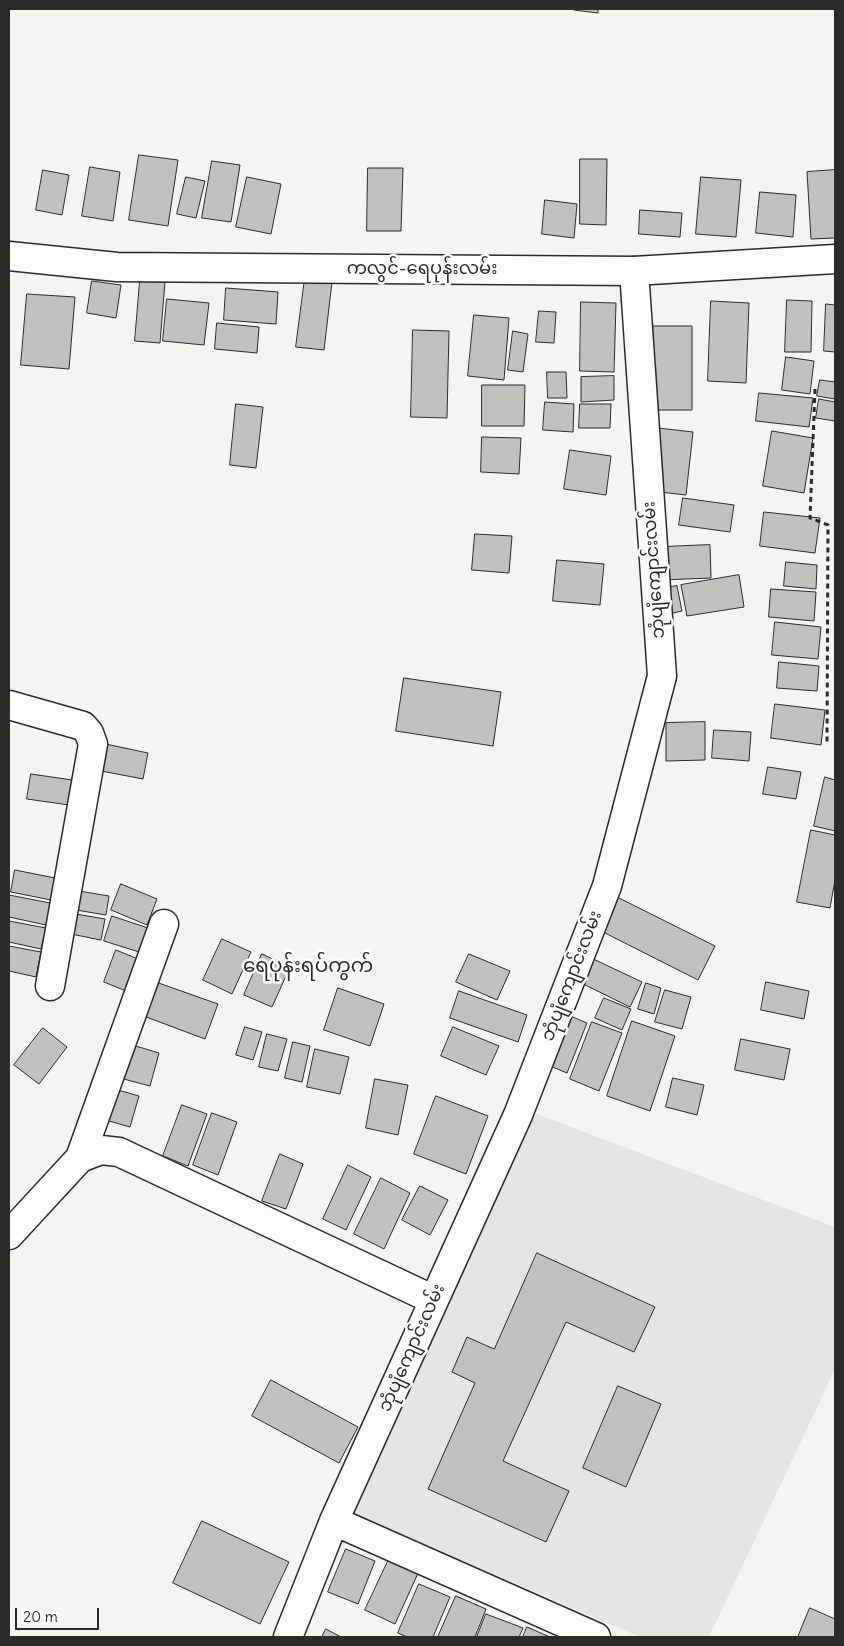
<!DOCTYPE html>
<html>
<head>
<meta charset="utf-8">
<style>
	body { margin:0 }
	#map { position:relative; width:844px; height:1646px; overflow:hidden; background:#f5f4ef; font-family:Delius,sans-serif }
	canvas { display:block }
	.frame { position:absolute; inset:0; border:10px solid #2b2b2b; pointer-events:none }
	.scale { position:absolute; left:15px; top:1608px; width:84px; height:22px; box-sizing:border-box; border:2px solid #2b2b2b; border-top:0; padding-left:6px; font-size:15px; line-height:18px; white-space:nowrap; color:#2b2b2b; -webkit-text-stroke:4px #fdfcf7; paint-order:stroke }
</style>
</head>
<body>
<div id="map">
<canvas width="844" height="1646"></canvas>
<div class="frame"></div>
<div class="scale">20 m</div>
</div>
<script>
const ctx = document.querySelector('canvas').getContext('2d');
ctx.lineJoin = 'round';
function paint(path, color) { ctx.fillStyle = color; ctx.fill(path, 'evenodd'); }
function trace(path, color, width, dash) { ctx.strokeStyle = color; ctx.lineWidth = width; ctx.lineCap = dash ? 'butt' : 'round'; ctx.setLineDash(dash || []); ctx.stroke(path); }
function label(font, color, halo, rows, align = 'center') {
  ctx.font = font + ' Delius,"Noto Sans Myanmar",sans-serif'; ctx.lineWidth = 5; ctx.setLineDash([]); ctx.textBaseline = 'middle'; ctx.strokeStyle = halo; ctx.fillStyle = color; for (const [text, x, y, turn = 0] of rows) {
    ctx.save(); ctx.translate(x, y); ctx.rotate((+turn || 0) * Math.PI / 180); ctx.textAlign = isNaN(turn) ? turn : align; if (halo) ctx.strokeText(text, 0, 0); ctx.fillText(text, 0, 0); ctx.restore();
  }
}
const built = new Path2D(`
	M534 1113 835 1227V1369L709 1637H640L350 1512Z`);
const building = new Path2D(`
	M574 9H598V13L574 10Z
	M139 155 178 160 168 226 129 220Z
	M580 159H607L606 225 580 224Z
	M212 161 240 165 231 222 202 218Z
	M90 167 120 172 113 221 82 216Z
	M368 168H403L401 231H367Z
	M43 170 69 175 62 215 36 210Z
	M835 170V238L811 239 807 172Z
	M186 177 205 181 196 218 177 214Z
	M247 177 281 184 271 234 236 227Z
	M701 177 741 180 736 237 696 234Z
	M760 192 796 195 793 237 756 233Z
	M545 200 577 204 574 238 542 234Z
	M640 210 682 213 680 237 639 234Z
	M305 278 332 282 324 350 296 347Z
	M92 281 121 285 116 318 87 313Z
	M140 281 165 282 160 343 135 341Z
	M226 288 278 292 276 324 224 320Z
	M27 294 75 297 69 369 21 365Z
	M167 299 209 303 204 345 163 341Z
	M787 300 812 301 811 352H785Z
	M711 301 749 303 746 383 708 381Z
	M581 302 616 303 614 372 580 371Z
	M826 304 835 305V352L824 351Z
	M539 311 556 312 554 343 536 342Z
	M474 315 509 318 504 380 468 376Z
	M217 323 259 327 257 353 215 349Z
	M651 326H692V410H651Z
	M413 330 449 331 447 418 411 417Z
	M513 331 528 334 523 372 508 370Z
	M786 357 814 361 810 394 782 390Z
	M547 372H566L567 398H548Z
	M614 376V400L581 402V377Z
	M820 380 835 382V399L817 396Z
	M482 385H525L524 426H482Z
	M759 393 813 398 809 427 756 421Z
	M819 399 835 402V421L816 418Z
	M545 402 574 404 573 432 543 430Z
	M236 404 263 407 256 468 230 465Z
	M580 404H611L610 428H579Z
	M658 428 693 432 686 495 651 491Z
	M772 431 813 438 804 493 763 486Z
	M482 437 521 438 519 474 481 472Z
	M570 450 611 456 606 495 564 489Z
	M683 498 734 505 730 532 679 525Z
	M764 512 820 518 815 553 760 546Z
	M475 534 512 536 509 573 472 570Z
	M710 545 711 578 662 580 661 547Z
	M557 560 604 564 600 605 553 601Z
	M786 562 817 565 816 589 784 586Z
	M739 575 744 607 687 616 681 585Z
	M677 586 682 611 664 615 659 589Z
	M771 589 816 592 814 621 769 617Z
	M775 622 821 627 818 659 772 655Z
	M779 662 819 666 817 691 777 688Z
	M404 678 501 692 493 746 396 731Z
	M775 704 825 710 821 745 771 738Z
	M705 722V760L666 761V723Z
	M714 730 751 732 749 761 712 758Z
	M101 743 148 753 143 779 96 770Z
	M768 767 801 772 796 799 763 794Z
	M31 774 79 781 76 806 27 799Z
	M825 777 835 780V831L814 826Z
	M811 830 835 835V880L830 908 797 902Z
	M15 870 55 878 51 900 11 892Z
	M121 884 157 899 147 925 111 910Z
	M73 890 109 896 106 915 70 909Z
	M9 895 50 903 46 925 9 917Z
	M617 897 715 946 698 980 601 931Z
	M70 913 105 919 101 940 66 933Z
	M112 916 148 928 139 952 104 941Z
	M9 921 46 928 41 949 9 942Z
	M222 939 251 952 232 994 203 980Z
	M9 946 41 952 36 977 9 971Z
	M116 950 138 959 126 991 104 982Z
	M262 954 290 967 272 1007 244 995Z
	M469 954 510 971 497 1000 456 982Z
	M589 957 642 982 630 1007 577 981Z
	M153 981 218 1004 205 1039 141 1015Z
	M766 982 809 991 804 1019 761 1010Z
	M646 983 661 988 654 1014 638 1009Z
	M338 988 384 1004 370 1046 324 1030Z
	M665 990 691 997 682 1029 655 1022Z
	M459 991 527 1015 518 1042 450 1018Z
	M604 998 631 1009 622 1030 595 1018Z
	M568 1015 587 1023 567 1073 548 1065Z
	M632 1021 675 1036 650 1111 607 1096Z
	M592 1022 622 1033 599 1091 570 1079Z
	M245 1027 262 1032 253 1060 236 1055Z
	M453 1027 499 1046 486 1075 441 1056Z
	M43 1028 67 1047 39 1084 14 1065Z
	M267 1034 287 1039 278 1071 259 1067Z
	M741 1039 790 1049 784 1080 735 1070Z
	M293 1042 310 1046 302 1082 285 1078Z
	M129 1044 159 1053 150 1086 120 1078Z
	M315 1049 349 1057 340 1094 307 1087Z
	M673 1078 704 1085 697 1115 666 1107Z
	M375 1079 408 1085 398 1135 366 1128Z
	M111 1088 139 1096 130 1127 102 1119Z
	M436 1096 488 1116 466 1174 414 1154Z
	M182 1105 207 1114 188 1166 163 1156Z
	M212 1113 237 1122 218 1175 193 1165Z
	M280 1154 303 1164 286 1209 262 1201Z
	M348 1165 371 1177 346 1230 323 1219Z
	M381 1178 410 1193 384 1249 354 1234Z
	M420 1186 448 1200 430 1235 402 1220Z
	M537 1253 655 1307 634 1352 566 1322 503 1461 569 1491 546 1542 428 1489 475 1383 452 1372 467 1337 494 1349Z
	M271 1380 358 1427 339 1463 252 1416Z
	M618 1386 661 1404 626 1487 583 1468Z
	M202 1521 289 1562 260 1624 173 1583Z
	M346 1549 375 1561 358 1604 328 1592Z
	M390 1557 419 1571 395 1624 365 1610Z
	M419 1584 450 1597 433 1637H407L398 1633Z
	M456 1596 486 1609 475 1637H438Z
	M810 1608 835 1619V1637H798Z
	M486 1614 523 1628 519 1637H477Z
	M527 1627 550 1637H523Z
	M326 1629 341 1637H322Z`);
const path = new Path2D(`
	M815 389 810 518 828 525 827 745`);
const street = new Path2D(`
	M9 705 83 726 89 733 93 744 50 986
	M80 1158 101 1150 119 1152 434 1300
	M9 1235 80 1158 164 924
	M334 1521 596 1637
	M288 1637 334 1521 518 1115 607 886 662 676 634 271`);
const secondary = new Path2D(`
	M9 256 117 267 634 271 835 259`);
const streetNames = [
	["ကလွင်-ရေပုန်းလမ်း",422,269],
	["ဘုံပျံကျောင်းလမ်း",654,570,-94],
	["ဘုံပျံကျောင်းလမ်း",572,976,-69],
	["ဘုံပျံကျောင်းလမ်း",412,1348,-66]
];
const quarterNames = [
	["ရေပုန်းရပ်ကွက်",308,966]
];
paint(built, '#e6e5e0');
paint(building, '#c2c1be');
trace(building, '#2b2b2b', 1);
trace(street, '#2b2b2b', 31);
trace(secondary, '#2b2b2b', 31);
trace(path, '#2b2b2b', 3, [5, 4]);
trace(street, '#fdfcf7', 28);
trace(secondary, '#fdfcf7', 28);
label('18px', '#2b2b2b', '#fdfcf7', streetNames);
label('20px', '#2b2b2b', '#fdfcf7', quarterNames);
</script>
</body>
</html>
